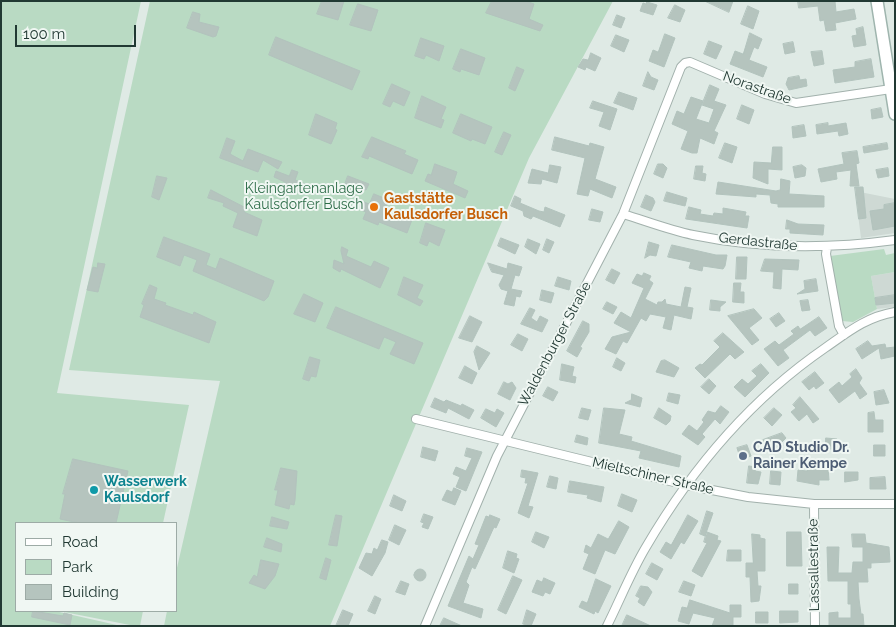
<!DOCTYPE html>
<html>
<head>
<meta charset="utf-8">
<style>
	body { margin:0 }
	#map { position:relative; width:896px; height:627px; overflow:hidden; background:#dfeae5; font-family:Raleway,sans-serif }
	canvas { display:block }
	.frame { position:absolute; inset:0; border:2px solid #213933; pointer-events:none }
	.legend { position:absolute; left:15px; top:522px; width:162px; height:90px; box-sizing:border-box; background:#f0f7f3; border:1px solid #9daba6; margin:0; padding:6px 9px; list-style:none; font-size:15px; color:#213933 }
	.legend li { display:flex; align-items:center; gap:10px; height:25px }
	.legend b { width:25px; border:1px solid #9daba6 }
	.scale { position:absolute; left:15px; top:25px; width:121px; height:22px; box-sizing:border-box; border:2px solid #213933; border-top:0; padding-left:6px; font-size:15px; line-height:18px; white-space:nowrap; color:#213933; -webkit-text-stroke:4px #f0f7f3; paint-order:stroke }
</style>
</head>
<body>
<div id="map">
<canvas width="896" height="627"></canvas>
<div class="frame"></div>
<ul class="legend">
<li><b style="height:6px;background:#fff"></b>Road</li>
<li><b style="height:14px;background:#b9dac3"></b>Park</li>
<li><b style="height:14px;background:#b5c4be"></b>Building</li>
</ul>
<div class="scale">100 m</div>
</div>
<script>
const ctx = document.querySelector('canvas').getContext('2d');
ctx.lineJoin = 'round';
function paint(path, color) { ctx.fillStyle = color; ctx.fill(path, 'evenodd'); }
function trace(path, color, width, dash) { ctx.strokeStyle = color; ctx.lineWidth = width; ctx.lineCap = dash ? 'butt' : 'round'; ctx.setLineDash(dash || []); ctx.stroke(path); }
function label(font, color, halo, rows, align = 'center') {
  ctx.font = font + ' Raleway,sans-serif'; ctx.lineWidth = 4; ctx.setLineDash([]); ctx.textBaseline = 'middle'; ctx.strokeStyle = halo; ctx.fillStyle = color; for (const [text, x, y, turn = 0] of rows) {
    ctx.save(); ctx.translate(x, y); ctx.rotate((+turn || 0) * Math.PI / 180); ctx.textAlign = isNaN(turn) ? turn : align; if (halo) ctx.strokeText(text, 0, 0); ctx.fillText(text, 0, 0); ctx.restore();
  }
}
const built = new Path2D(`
	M855 191 895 199V233L861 238Z
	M895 272V307L877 309 871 276Z`);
const green = new Path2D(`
	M1 1H141L57 393 189 405 163 523H16V611H55L121 626H1Z
	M150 1H613L529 158 330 626H164L167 611H176V572L220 381 69 370Z
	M884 249 886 255 895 253V272L871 276 877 309 853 322 842 321 830 256Z
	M59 611H143L140 626H135Z`);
const building = new Path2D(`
	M322 1H344L338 20 317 14Z
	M492 1H526L534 4 529 19 543 25 540 31 486 13Z
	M705 1H733L729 12Z
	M798 1H835L836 12 854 9 856 19 835 23 836 30 826 31 824 20 820 21 818 6 799 8Z
	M647 2 657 5 653 15 640 11 643 3 646 4Z
	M358 4 378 10 371 31 350 25Z
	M675 5 685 10 680 22 668 18Z
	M748 6 759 11 753 29 741 24Z
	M193 12 200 14 199 22 219 27 216 36 213 37 187 28Z
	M617 15 625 18 621 28 613 25Z
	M863 27 866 45 854 47 852 36 857 35 856 29Z
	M750 33 762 39 758 49 754 47 749 60 767 67 763 77 730 64 735 51 743 54Z
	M665 34 675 38 664 67 649 61 653 50 658 52Z
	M616 35 629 40 624 52 611 46Z
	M276 37 360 71 352 90 269 55Z
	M421 38 444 46 439 61 426 55 424 59 415 56Z
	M709 41 722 46 716 59 704 54Z
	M793 42 795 52 785 54 783 44Z
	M461 49 485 58 479 75 461 69 460 72 453 69Z
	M822 51 824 64 814 66 811 52Z
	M591 53 601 58 595 71 586 67 585 70 578 67 583 59 588 60Z
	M871 59 874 77 835 83 833 70 855 67V62Z
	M517 67 524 70 515 91 509 88Z
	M648 72 651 77 658 80 654 90 643 86Z
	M799 76 800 80 806 79 807 86 789 90 786 84 788 78Z
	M392 84 410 92 404 106 393 101 390 107 383 104Z
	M710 85 719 89 714 101 726 105 714 131 718 133 714 144 700 138 697 153H692L681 149 688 131 672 124 677 111 684 114 691 97 703 101 696 119 709 123 714 109 702 105Z
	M619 92 637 98 633 110 614 103Z
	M422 96 446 107 441 119 444 120 441 128 415 118Z
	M593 101 617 109 610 130 599 126 604 112 590 108Z
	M742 105 754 110 749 124 737 119Z
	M881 108 883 117 872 119 871 110Z
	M316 114 337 123 335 129 337 130 331 144 309 135Z
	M461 114 492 127 485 144 472 139 471 141 453 133Z
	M828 123V126L846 123 848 134 839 136 838 131 817 134 816 125Z
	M804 125 806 136 793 138 792 127Z
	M504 132 511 135 502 155 495 152Z
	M372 137 406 151 404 154 418 160 412 174 369 156 368 159 362 157Z
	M555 137 589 146 590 143 604 147 595 179 616 187 612 198 590 189 588 196 577 194 585 158 552 150Z
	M227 138 235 141 230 154 243 161 248 149 282 162 278 169 263 160 258 172 220 158Z
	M725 143 737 147 732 163 719 158Z
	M887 143 888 149 864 153 863 147Z
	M773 147H782V170L768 169V184L753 178 754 162 771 163Z
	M857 151 859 163 856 164 859 186H850L851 170 836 172 837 179 821 182 818 169 844 164 842 153Z
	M435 164 457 172 453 184 468 191 465 198 425 181 428 174 431 175Z
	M658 164H663L667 168 663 178 654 174Z
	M550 165 561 167 557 183 542 179 541 184 528 183 532 169 548 173Z
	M802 165 806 168 805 176 795 178 793 167Z
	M696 166H703L702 173 706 174 705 181 694 179Z
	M888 168 889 176 878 178 876 170Z
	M292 170 298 172 295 180 308 185 305 190 285 184V182L274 177 276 171 289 176Z
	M157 176 167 178 159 200 152 197Z
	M348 176 369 184 366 190 345 184Z
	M781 179 790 181 789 194 824 196V207H778V204L771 203 770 195 756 194V197L716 194 718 182 776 191 780 190Z
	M855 187H863L866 218 859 219Z
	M211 190 246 208 244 212 262 220 257 236 233 227 238 213 223 206 224 203 208 198Z
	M667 192 687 198 685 206 664 201Z
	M374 194 389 200 382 217 394 222 399 210 413 217 407 233 379 222 378 225 363 219 366 212 361 210 364 202 369 204Z
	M646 195 653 198 655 202 651 211 641 207Z
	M515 196 521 199 520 203 539 211 544 212 545 207 565 215 560 227 533 216 531 219 524 216 523 211 511 206Z
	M895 203V226L873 230 870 211 884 209V205Z
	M689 207 701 210 700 214 713 216 714 213 723 214V208L746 212 745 216H749L747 228 686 219Z
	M592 209 603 212 600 222 589 220Z
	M787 220 798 224 824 225 823 235 790 233V229H786Z
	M426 223 445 230 439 246 429 241 427 246 420 243Z
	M164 237 210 254 206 265 216 269 220 258 274 281 268 297 264 301 193 271 197 260 184 255 180 266 157 257Z
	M501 238 519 245 515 254 498 246Z
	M528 239 540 244 536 254 525 247Z
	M547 239 554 242 549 253 543 250Z
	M649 242 659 245 656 256 650 255 645 258Z
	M672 245 716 255H727L725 266 723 269 703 266 702 271 689 268 691 262 668 257Z
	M342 247 348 250 346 256 371 267 374 261 389 268 380 288 341 269 340 272 333 268 334 260 344 264 341 251Z
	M737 257H747L746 279H736Z
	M765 259 799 260 798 270 782 269 781 289 773 288 774 272 761 271Z
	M98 263 105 264 98 292 87 290 93 267 97 268Z
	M488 263 507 269 508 263 522 267 519 276 515 275 511 289 522 291 520 297 516 296 514 306 504 304 508 291 501 289 499 285 504 275 492 272Z
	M612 269 620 273 614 284 606 280Z
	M644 273 651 276 649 280 653 283 645 299 657 305 658 302H662L665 299 666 304 681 307 685 287 691 288 687 307 693 308 691 319 674 315 671 330 663 328 666 317 650 314 646 321 641 318 627 343 623 341 616 354 605 349 612 337 631 332 614 323 621 312 631 318 644 288 632 283 637 274 642 276Z
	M404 277 423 285 417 298 423 301 420 306 398 295Z
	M558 277 571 281 569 290 555 286Z
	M816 279 818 291 797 294 805 289 804 281Z
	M734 283H741L740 292H744V303L733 302Z
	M150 285 157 288 154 299 166 303 165 305 193 315 194 312 216 322 209 343 140 317 144 305 142 304Z
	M542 290 554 293 551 303 540 300Z
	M304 294 323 303 315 322 294 314Z
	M895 295V303L876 305 875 298Z
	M711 300 726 302 720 307V311L710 310Z
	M808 300 810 310 802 311 800 301Z
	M607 302 617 307 613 314 603 309Z
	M336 307 423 343 414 364 390 354 396 342 384 337 379 349 327 328Z
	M530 308 535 310 531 318 537 322 540 316 548 320 542 332 521 324Z
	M754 309 762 318 749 328 759 340 752 345 728 316Z
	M779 313 785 321 776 327 770 319Z
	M470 316 482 322 472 342 459 338Z
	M819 317 827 328 815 336 810 330 783 350 789 358 778 366 764 349 775 341 779 345 794 334 791 331 798 326 800 329Z
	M583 321 589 324V332L580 347 582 348 577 357 567 351Z
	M723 333 744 352 735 359 730 354 705 378 695 368 700 364 702 365 720 347 714 341Z
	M518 334 528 339 522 351 511 345Z
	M868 341 872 346 885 344 886 348 895 347V356L881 359 879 348 862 359 856 349Z
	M477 346 490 353 479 370 474 352Z
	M310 357 320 360 316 377 311 376 309 381 303 379Z
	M617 358 625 363 621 371 613 367Z
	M665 360 679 368 674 377 656 372 661 361Z
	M562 364 574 367 572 376 576 377 575 383 560 380Z
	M761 364 769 373 745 397 734 387 742 379 748 384 757 376 752 371Z
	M465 366 477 373 472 384 459 378Z
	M856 369 862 378 859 383 867 394 860 399 855 391 839 403 829 390 839 382 842 386 852 377 850 374Z
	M815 372 824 383 816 389 814 386 809 390 802 382Z
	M709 379 716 386 709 394 701 387Z
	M504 382 508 384 512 382 516 388 510 400 498 394Z
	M548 387 558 392 553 401 543 396Z
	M884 390 889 403 876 405 874 392Z
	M669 393 680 395 678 404 667 401Z
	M632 394 642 398 640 407 625 403 631 400Z
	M800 397 819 419 813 423 807 414 799 421 791 412 796 408 793 405Z
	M435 398 444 402 446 400 461 406 462 404 474 410 469 419 448 408 446 413 431 407Z
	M721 406 729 412 720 424 715 419 702 434 705 437 698 445 682 434 689 425 697 431 704 422 702 420 708 411 715 413Z
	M582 408 591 410 588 420 579 418Z
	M604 408 625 410 619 434 632 437 631 441 681 456 679 467 639 458 641 451 599 443Z
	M659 408 671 416 670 421 666 425 654 418Z
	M774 408 782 415 772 426 764 418Z
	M486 409 495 413 497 409 504 413 496 427 481 418Z
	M874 412 875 420H883V432H868V413Z
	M782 433 786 438 781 443 783 446 772 451V446L765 445 763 440Z
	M577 435 588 438 587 445 575 442Z
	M826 438 837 439 836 449H826Z
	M747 445 751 456 741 460 737 448Z
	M874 445H885V456H874Z
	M423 447 438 451 435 461 421 457Z
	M467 448 482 452 466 491 456 487 460 477 453 474 456 467 466 471 472 458 465 456Z
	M73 459 128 471 116 523H79L60 519 65 494H63Z
	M749 466 756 467 755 471 761 472 758 484 747 483Z
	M281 468 297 471 295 500 294 505 290 504 289 509 275 505 278 490H275Z
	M807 468H828L829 480H819V485L797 481 798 470 807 471Z
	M522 470 538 473 528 506 533 507 529 518 518 513 528 483H525L526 478 521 477Z
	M771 471 781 472 780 485 770 484Z
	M845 472H858V480L845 482Z
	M550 476 558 478 556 489 547 487Z
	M885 477 886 489H870V478Z
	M570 481 604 487 601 502 587 498 588 495 568 492Z
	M454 488 461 491 455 505 442 500 447 490 452 492Z
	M622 494 637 500 632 512 618 506Z
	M394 495 406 501 402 511 390 506Z
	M707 511 713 513 705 536 700 534Z
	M424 514 433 517 428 529 422 527 424 523 421 522Z
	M336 515 342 516 337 546 329 545Z
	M490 515 500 519 496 528 494 527 475 569 472 567 466 582 469 585 463 603 483 609 481 618 448 606 469 556 473 559 479 545 475 544 486 516 489 517Z
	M688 515 698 521 684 544 681 542 671 559 660 552 666 542 671 545Z
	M272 517 289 522 287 529 270 526Z
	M619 521 629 527 615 554 605 550 595 574 583 569 589 554 584 552 586 545 591 548 598 534 608 539Z
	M395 525 406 530 399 545 389 540Z
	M536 532 549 537 544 548 532 542Z
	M707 532 718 536 717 540 721 541 702 577 692 571 707 543 704 542Z
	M787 532H801L802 566H787Z
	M752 534 760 535V538L765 539V571H757L758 586H761L759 601 751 602 750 577H746V563H753Z
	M852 534H865L866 543 889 547 890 562 871 563V568H867L868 582H858L859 599 861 614H863L864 626H829V613L838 612V618H851V604H848V581H828L827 547H839L838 573H852L853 562H863V547H853Z
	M267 538 282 544 281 552 264 547Z
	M382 540 388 542 385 553 372 576 359 568 366 553 372 554 374 548 377 550Z
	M728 550H741V561H727Z
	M508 551 517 554 516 558 519 559 514 573 503 568Z
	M326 558 331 560 326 580 320 578Z
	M261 560 279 564 275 576 265 589 249 583 254 575 257 577Z
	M652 563 663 569 657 580 646 574Z
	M414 575a6 6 0 1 1 12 0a6 6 0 1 1-12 0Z
	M513 576 522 580 506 614 498 610Z
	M544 578 555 583 550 594 545 592 543 596 532 592 537 580 542 582Z
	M596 579 611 586 598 613 595 611 594 614 579 607 582 601 587 603Z
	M401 581 409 584 405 595 396 592Z
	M684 581 695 585 691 596 679 592Z
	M789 584H798V594H789Z
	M641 586 648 587 652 592 644 606 638 602 640 598 636 596Z
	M375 596 381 599 375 614 368 611Z
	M690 600 730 613V605H741V617H733V626H712L715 618 693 613 689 624 678 621 682 607 687 608Z
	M343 610 353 614 348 626H336Z
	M527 610 536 614 531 626 523 624Z
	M33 611 63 616 64 613 72 615 70 625 32 617Z
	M780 611H798V622L780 623Z
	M756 612H768V623H756Z
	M627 615 651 626H622Z
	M444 618 462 626H440Z`);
const minor = new Path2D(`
	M623 214C646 221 669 230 693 235 760 249 828 249 895 240
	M827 247 826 254 839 326 844 335
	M416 419 686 485 748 497 814 504H895
	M814 504 815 626
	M425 626 497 456 623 214 681 67 685 63 690 62 765 94 796 103 891 89
	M607 626C620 600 631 572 646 547 691 470 751 399 825 348 848 332 866 317 895 312`);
const secondary = new Path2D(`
	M877 1 895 114`);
const markers = [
	[374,207,5,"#e8710a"],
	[743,456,5,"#5c6f8a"],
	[94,490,5,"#0f9aa8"]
];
const streetNames = [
	["Norastraße",757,88,20],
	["Gerdastraße",758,242,6],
	["Waldenburger Straße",555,344,-62],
	["Mieltschiner Straße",653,476,13],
	["Lassallestraße",814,565,-91]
];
const parkNames = [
	["Kleingartenanlage",304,189],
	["Kaulsdorfer Busch",304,205]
];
const foodNames = [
	["Gaststätte",384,199],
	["Kaulsdorfer Busch",384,215]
];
const serviceNames = [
	["CAD Studio Dr.",753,448],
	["Rainer Kempe",753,464]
];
const cultureNames = [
	["Wasserwerk",104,482],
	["Kaulsdorf",104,498]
];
paint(built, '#ced9d4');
paint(green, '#b9dac3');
paint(building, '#b5c4be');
trace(building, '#b2c3bd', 1);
trace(minor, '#a2b1ac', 10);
trace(secondary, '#9fb5ae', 14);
trace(minor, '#fff', 8);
trace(secondary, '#fff', 11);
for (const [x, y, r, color] of markers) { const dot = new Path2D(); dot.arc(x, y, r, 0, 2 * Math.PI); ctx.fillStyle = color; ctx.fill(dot); trace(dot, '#f0f7f3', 2); }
label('14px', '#213933', '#f0f7f3', streetNames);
label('14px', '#2e6d49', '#f0f7f3', parkNames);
label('bold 14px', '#c56008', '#f0f7f3', foodNames, 'left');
label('bold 14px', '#4e5e75', '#f0f7f3', serviceNames, 'left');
label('bold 14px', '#0d838f', '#f0f7f3', cultureNames, 'left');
</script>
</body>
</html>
